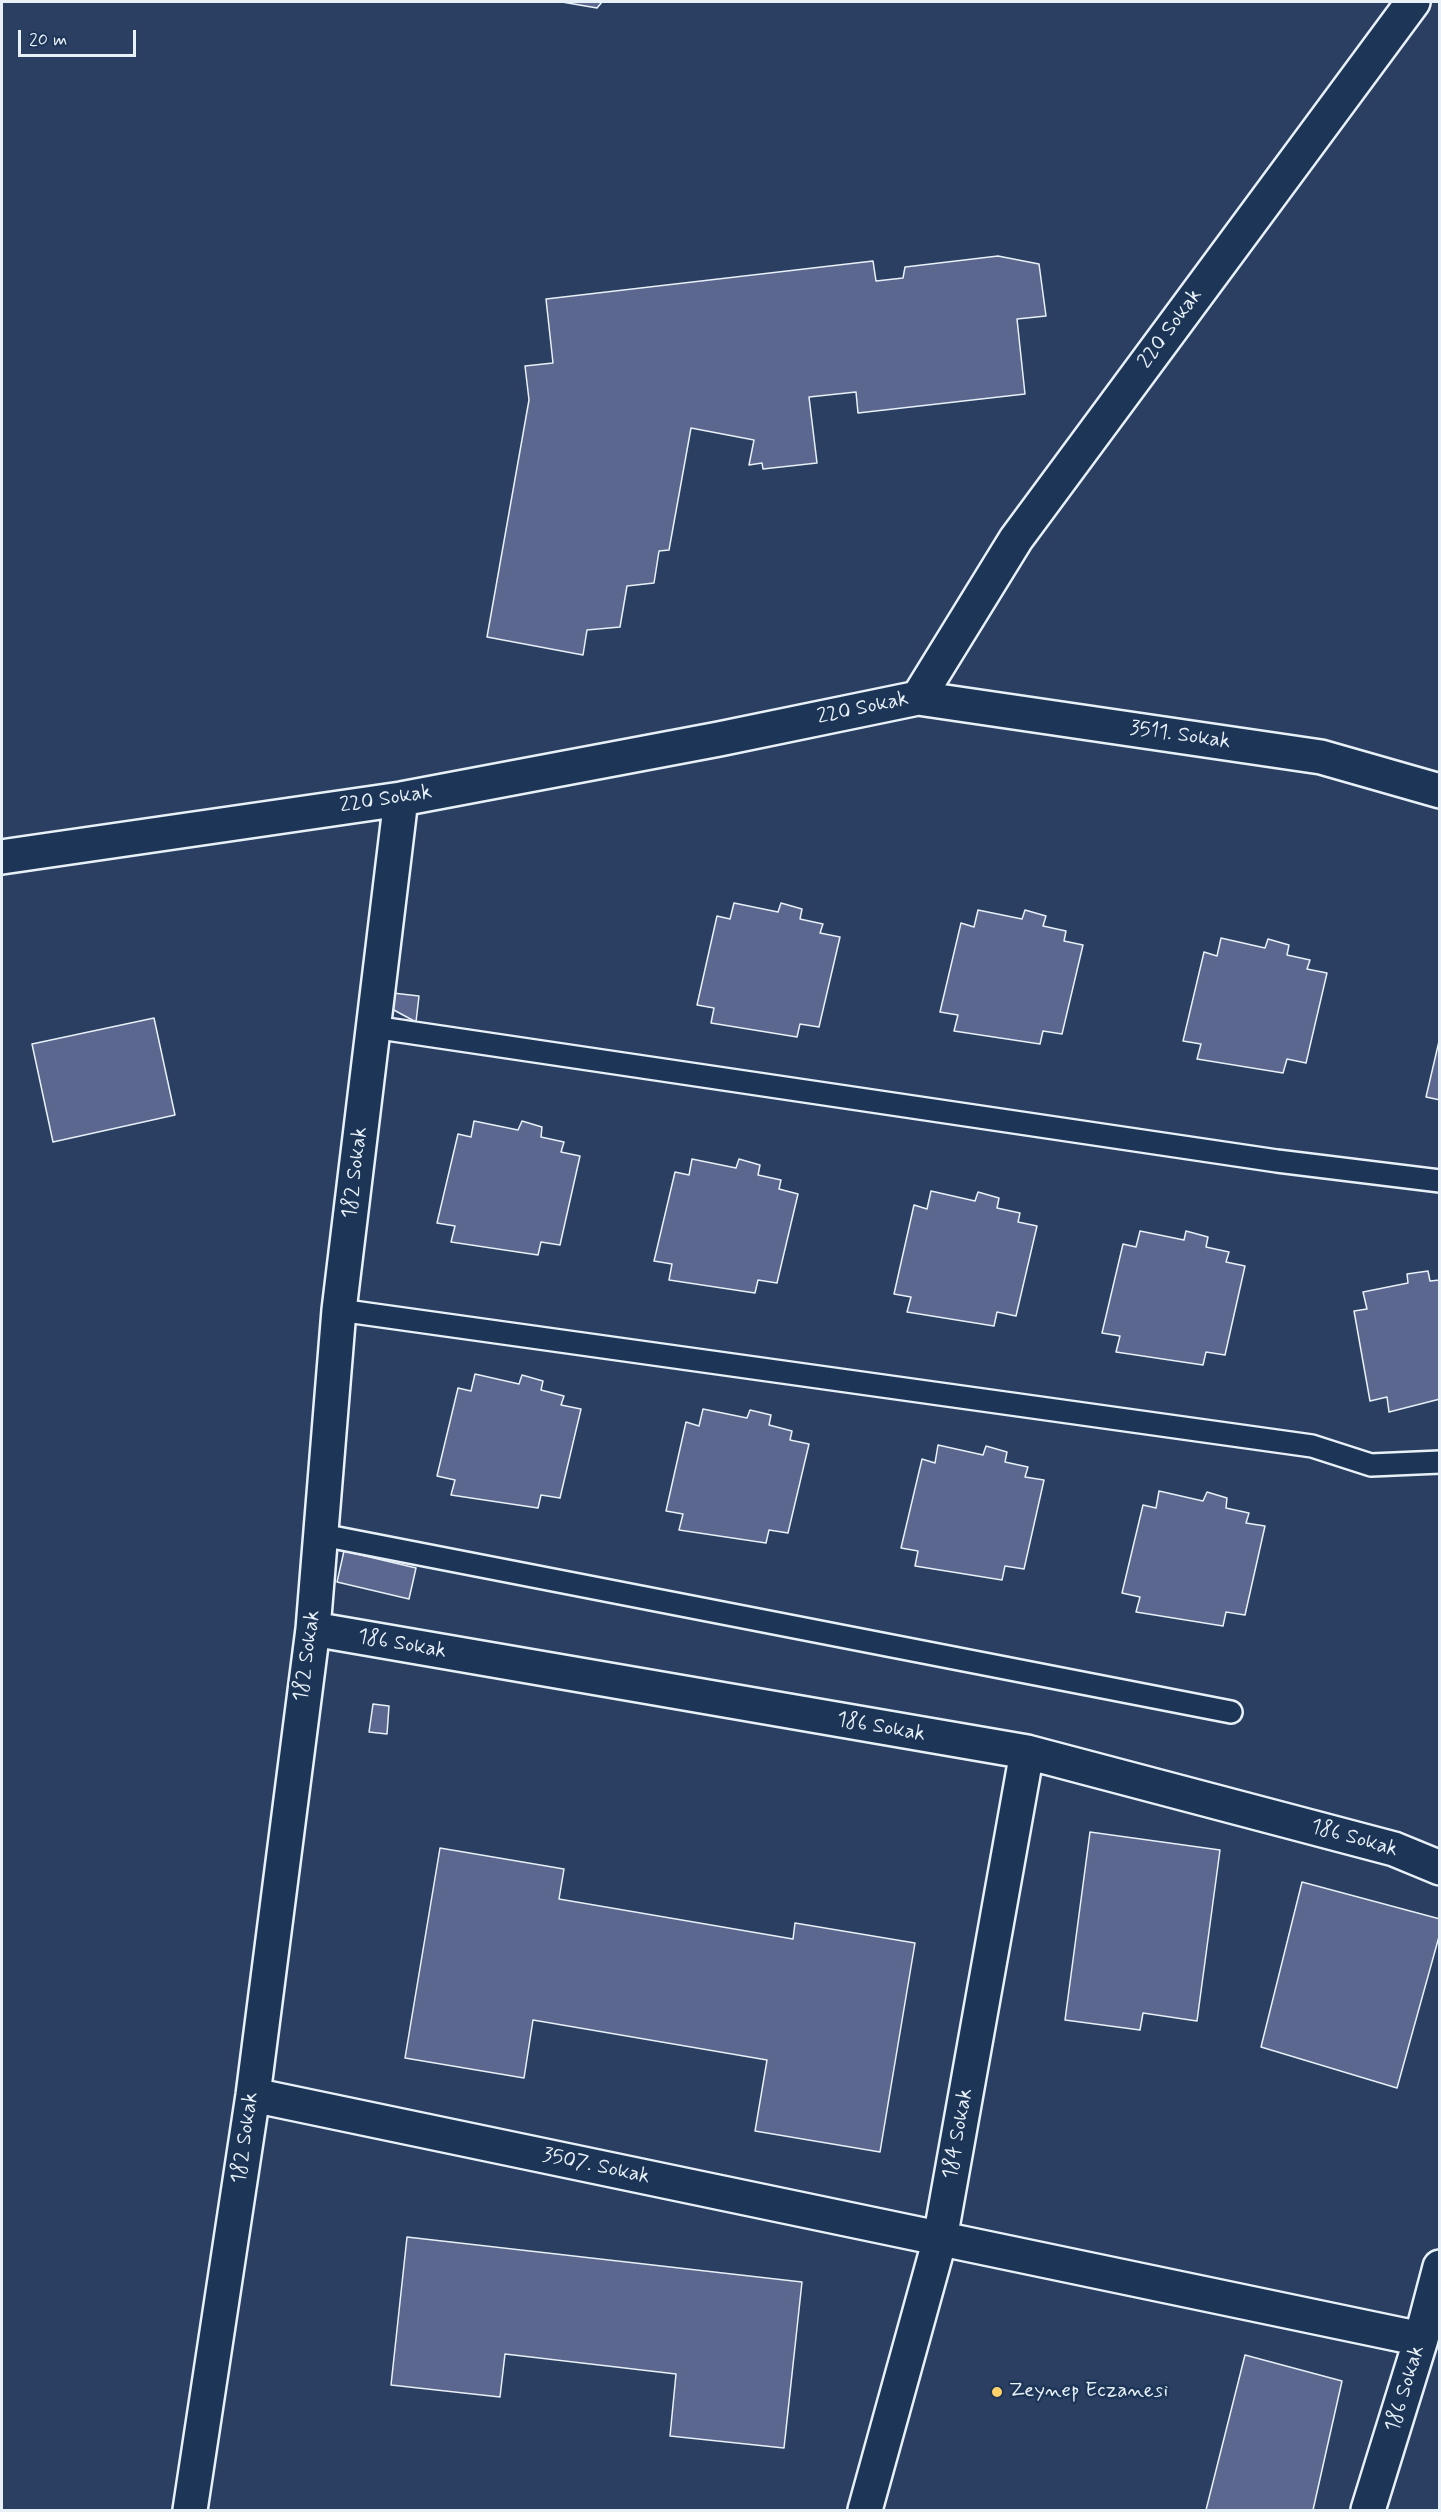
<!DOCTYPE html>
<html>
<head>
<meta charset="utf-8">
<style>
	body { margin:0 }
	#map { position:relative; width:1441px; height:2512px; overflow:hidden; background:#2a3f62; font-family:Mynerve,sans-serif }
	canvas { display:block }
	.frame { position:absolute; inset:0; border:3px solid #e8f1f8; pointer-events:none }
	.scale { position:absolute; left:18px; top:30px; width:118px; height:27px; box-sizing:border-box; border:3px solid #e8f1f8; border-top:0; padding-left:8px; font-size:18px; line-height:21px; white-space:nowrap; color:#e8f1f8; -webkit-text-stroke:4px #1d3557; paint-order:stroke }
</style>
</head>
<body>
<div id="map">
<canvas width="1441" height="2512"></canvas>
<div class="frame"></div>
<div class="scale">20 m</div>
</div>
<script>
const ctx = document.querySelector('canvas').getContext('2d');
ctx.lineJoin = 'round';
function paint(path, color) { ctx.fillStyle = color; ctx.fill(path, 'evenodd'); }
function trace(path, color, width, dash) { ctx.strokeStyle = color; ctx.lineWidth = width; ctx.lineCap = dash ? 'butt' : 'round'; ctx.setLineDash(dash || []); ctx.stroke(path); }
function label(font, color, halo, rows, align = 'center') {
  ctx.font = font + ' Mynerve,sans-serif'; ctx.lineWidth = 5; ctx.setLineDash([]); ctx.textBaseline = 'middle'; ctx.strokeStyle = halo; ctx.fillStyle = color; for (const [text, x, y, turn = 0] of rows) {
    ctx.save(); ctx.translate(x, y); ctx.rotate((+turn || 0) * Math.PI / 180); ctx.textAlign = isNaN(turn) ? turn : align; if (halo) ctx.strokeText(text, 0, 0); ctx.fillText(text, 0, 0); ctx.restore();
  }
}
const building = new Path2D(`
	M562 2H602L597 8Z
	M998 256 1039 264 1046 316 1017 319 1025 394 858 413 856 392 809 397 817 463 763 469 762 463 749 465 754 440 691 428 669 550 659 551 654 583 627 586 620 627 587 630 583 655 487 637 529 400 525 366 553 363 546 299 873 261 876 281 903 278 905 267Z
	M734 903 778 912 781 903 802 909 800 919 823 924 820 933 840 937 819 1027 800 1024 797 1037 711 1023 714 1008 697 1005 717 916 730 919Z
	M978 910 1022 919 1025 910 1046 916 1043 926 1066 931 1064 941 1083 945 1062 1034 1043 1031 1040 1044 954 1031 958 1015 940 1012 961 923 974 927Z
	M1221 938 1265 948 1268 939 1289 945 1287 955 1310 960 1307 969 1327 973 1306 1063 1287 1059 1283 1073 1197 1059 1201 1044 1183 1041 1204 952 1217 956Z
	M393 993 419 996 416 1022 392 1009Z
	M154 1018 175 1115 53 1142 32 1044Z
	M1440 1037V1100L1426 1097Z
	M474 1121 518 1130 522 1121 542 1127 541 1137 564 1142 561 1152 580 1156 560 1245 541 1242 538 1255 451 1242 455 1226 437 1223 458 1134 471 1137Z
	M692 1159 736 1168 739 1159 760 1165 758 1175 781 1180 779 1189 798 1194 777 1283 758 1280 755 1293 669 1280 672 1264 654 1261 675 1172 689 1175Z
	M931 1191 975 1201 978 1192 999 1198 997 1208 1020 1213 1018 1222 1037 1226 1016 1316 997 1312 994 1326 907 1312 911 1297 894 1294 914 1205 927 1209Z
	M1140 1231 1184 1240 1186 1231 1208 1237 1206 1247 1229 1252 1226 1262 1245 1266 1225 1355 1206 1352 1203 1365 1116 1352 1120 1336 1102 1333 1123 1244 1136 1247Z
	M1428 1271 1430 1281 1440 1280V1399L1389 1412 1387 1397 1370 1401 1354 1311 1367 1309 1363 1292 1408 1283 1407 1274Z
	M475 1374 519 1384 522 1375 543 1381 541 1390 564 1396 561 1405 581 1409 560 1498 541 1495 538 1508 451 1495 455 1480 437 1476 458 1388 471 1391Z
	M703 1409 747 1418 750 1410 771 1415 769 1425 792 1431 790 1440 809 1444 788 1533 769 1530 766 1543 679 1530 683 1514 666 1511 686 1422 699 1426Z
	M938 1445 983 1455 986 1446 1007 1452 1005 1462 1028 1467 1025 1477 1044 1480 1024 1569 1005 1566 1002 1580 915 1566 918 1551 901 1548 922 1459 935 1463Z
	M1159 1491 1203 1501 1207 1492 1227 1498 1226 1508 1249 1513 1246 1523 1265 1526 1245 1615 1226 1612 1223 1626 1136 1612 1140 1597 1122 1593 1143 1505 1156 1508Z
	M344 1551 416 1568 409 1599 337 1582Z
	M373 1704 389 1706 387 1734 369 1732Z
	M1090 1832 1220 1850 1197 2021 1143 2013 1140 2030 1065 2020Z
	M440 1848 564 1869 559 1899 793 1939 795 1923 915 1943 880 2152 755 2131 767 2060 533 2020 524 2078 405 2058Z
	M1302 1882 1440 1919V1933L1397 2088 1261 2047Z
	M407 2237 802 2282 784 2448 670 2436 676 2374 505 2354 500 2397 391 2385Z
	M1245 2355 1342 2381 1313 2510H1206Z`);
const service = new Path2D(`
	M373 1027 1277 1161 1440 1181
	M339 1310 1312 1446 1371 1465 1440 1462
	M322 1535 1231 1712`);
const minor = new Path2D(`
	M918 698 1016 539 1413 2
	M2 857 401 799 719 739 918 698 1321 757 1440 791
	M313 1629 1027 1752 1394 1849 1440 1868
	M253 2095 1421 2339
	M190 2510 253 2095 313 1629 339 1310 401 799
	M865 2510 940 2239 1027 1752
	M1368 2510 1421 2339 1440 2267`);
const markers = [
	[997,2392,6,"#ffd166"]
];
const streetNames = [
	["220 Sokak",1171,329,-54],
	["220 Sokak",863,709,-12],
	["3511. Sokak",1180,736,8],
	["220 Sokak",386,800,-9],
	["182 Sokak",356,1173,-83],
	["186 Sokak",402,1645,10],
	["182 Sokak",308,1656,-82],
	["186 Sokak",881,1728,10],
	["186 Sokak",1354,1839,16],
	["184 Sokak",959,2134,-80],
	["182 Sokak",246,2138,-82],
	["3507. Sokak",596,2167,12],
	["186 Sokak",1406,2389,-73]
];
const poiNames = [
	["Zeynep Eczanesi",1009,2392]
];
paint(building, '#5c678f');
trace(building, '#e8f1f8', 1.5);
trace(service, '#e8f1f8', 26);
trace(minor, '#e8f1f8', 38);
trace(service, '#1d3557', 21);
trace(minor, '#1d3557', 33);
for (const [x, y, r, color] of markers) { const dot = new Path2D(); dot.arc(x, y, r, 0, 2 * Math.PI); ctx.fillStyle = color; ctx.fill(dot); trace(dot, '#1d3557', 2); }
label('21px', '#e8f1f8', '#1d3557', streetNames);
label('21px', '#e8f1f8', '#1d3557', poiNames, 'left');
</script>
</body>
</html>
